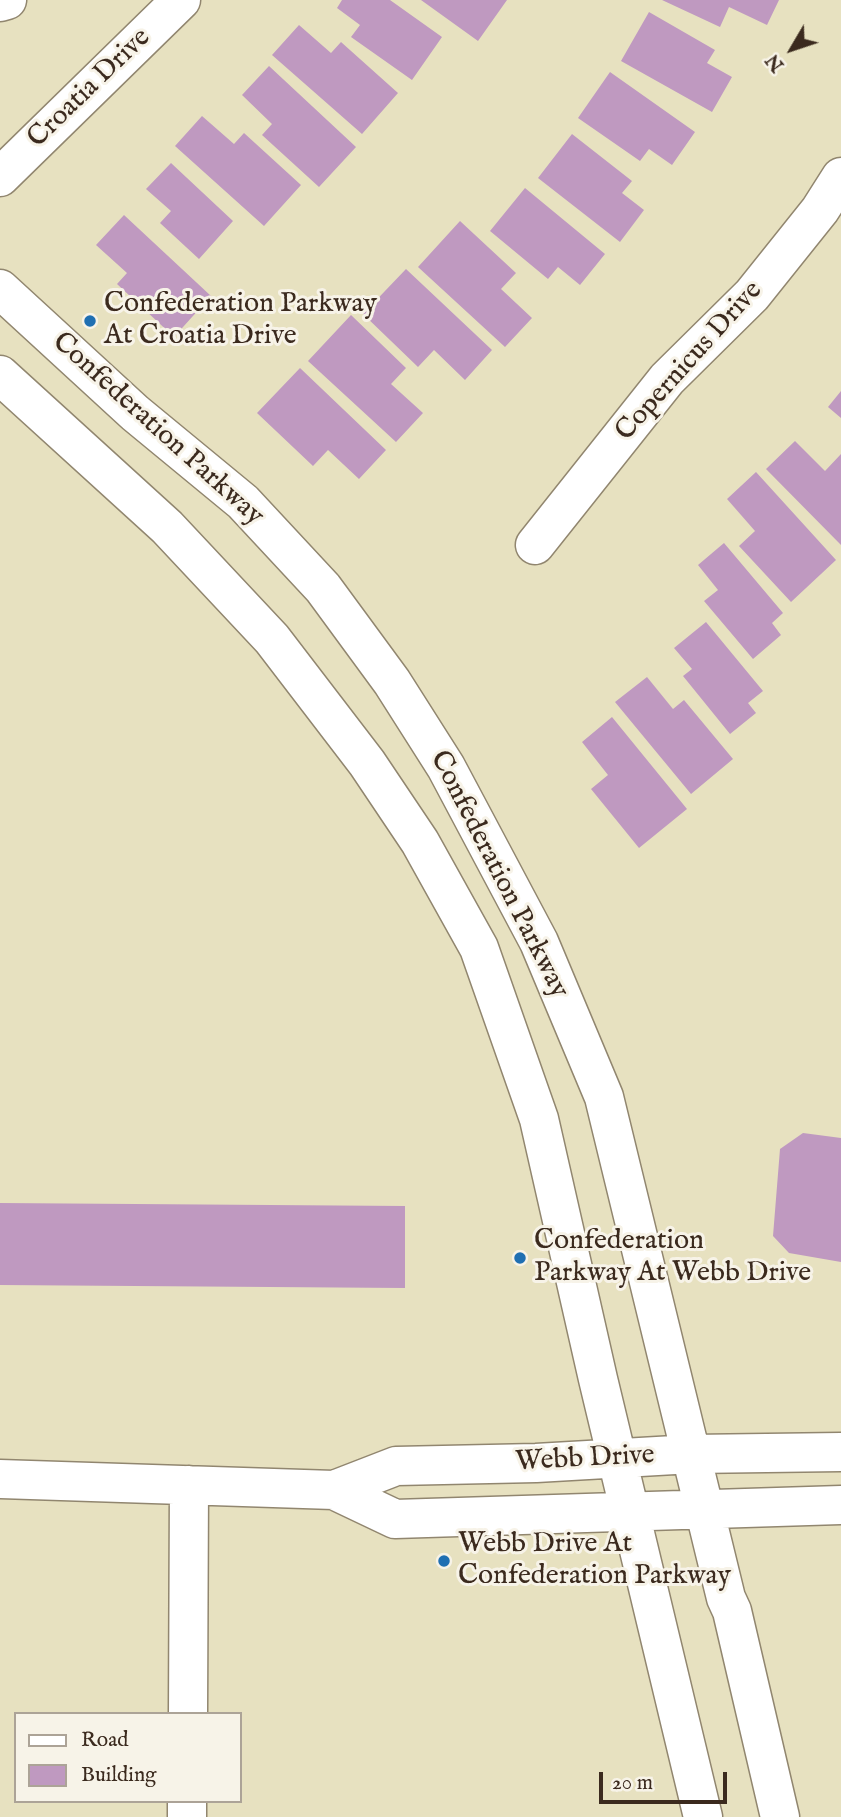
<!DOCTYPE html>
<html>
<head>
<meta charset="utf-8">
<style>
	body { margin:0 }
	#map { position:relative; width:841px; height:1817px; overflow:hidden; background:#e7e1c0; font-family:"IM FELL English",serif }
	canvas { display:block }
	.legend { position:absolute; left:14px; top:1712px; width:228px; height:91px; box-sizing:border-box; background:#f7f3e8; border:2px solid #aca397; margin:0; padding:9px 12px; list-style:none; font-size:21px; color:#3b2a1e }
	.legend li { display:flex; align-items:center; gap:14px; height:35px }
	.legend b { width:35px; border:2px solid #aca397 }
	.north { position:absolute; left:757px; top:14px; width:70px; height:70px; -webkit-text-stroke:5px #f7f3e8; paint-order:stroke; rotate:231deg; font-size:19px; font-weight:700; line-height:28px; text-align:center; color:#3b2a1e }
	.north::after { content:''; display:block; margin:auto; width:24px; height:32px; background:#3b2a1e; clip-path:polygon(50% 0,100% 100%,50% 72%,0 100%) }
	.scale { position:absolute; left:599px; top:1772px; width:128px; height:32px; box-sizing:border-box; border:4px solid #3b2a1e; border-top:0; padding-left:9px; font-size:21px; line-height:24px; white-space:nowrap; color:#3b2a1e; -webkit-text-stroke:5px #f7f3e8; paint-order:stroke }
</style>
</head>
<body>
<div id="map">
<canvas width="841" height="1817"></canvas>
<ul class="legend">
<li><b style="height:9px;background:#fff"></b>Road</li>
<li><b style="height:19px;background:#bf99c0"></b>Building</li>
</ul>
<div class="north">N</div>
<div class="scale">20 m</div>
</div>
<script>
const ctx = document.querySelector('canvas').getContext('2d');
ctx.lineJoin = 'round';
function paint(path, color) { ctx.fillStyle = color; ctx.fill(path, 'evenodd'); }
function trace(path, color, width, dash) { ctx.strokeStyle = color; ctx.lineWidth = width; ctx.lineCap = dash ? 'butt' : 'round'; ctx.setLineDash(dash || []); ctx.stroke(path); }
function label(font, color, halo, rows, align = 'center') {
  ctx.font = font + ' "IM FELL English",serif'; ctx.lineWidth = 6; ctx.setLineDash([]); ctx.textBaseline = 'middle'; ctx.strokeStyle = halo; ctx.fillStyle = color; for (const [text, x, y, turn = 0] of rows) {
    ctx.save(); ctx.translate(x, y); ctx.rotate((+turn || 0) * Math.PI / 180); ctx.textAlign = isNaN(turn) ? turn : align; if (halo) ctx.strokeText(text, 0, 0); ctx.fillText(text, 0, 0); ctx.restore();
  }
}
const building = new Path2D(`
	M342 0H390L442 37 412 80 351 37 360 25 337 8Z
	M421 0H507L478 41Z
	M662 0H779L767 25 729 7 720 27Z
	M649 12 715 50 707 63 732 77 712 112 621 61Z
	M299 25 331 53 341 42 398 93 362 134 272 55Z
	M269 66 356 147 319 187 262 135 272 124 242 95Z
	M610 72 695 132 672 165 649 149 640 161 578 118Z
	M202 116 234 144 244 133 301 185 264 226 175 146Z
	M572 134 632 181 622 193 644 210 620 242 538 178Z
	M171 163 233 221 199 259 160 223 171 211 146 189Z
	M525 188 605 254 580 285 558 267 548 279 490 231Z
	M124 215 211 296 174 337 117 284 127 273 96 245Z
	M460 221 516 273 501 289 532 318 505 347 418 267Z
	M406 269 492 350 465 380 434 350 418 367 363 314Z
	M351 315 406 368 391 384 423 413 396 442 308 361Z
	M300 368 386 450 359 479 328 450 313 466 257 413Z
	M841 391V418L828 407Z
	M795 441 825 471 841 454V545L766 469Z
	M756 472 836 560 791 602 739 546 755 531 727 499Z
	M724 543 783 613 772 623 781 635 753 659 704 601 718 590 698 565Z
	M706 622 763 691 748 703 756 713 730 734 683 676 692 669 674 648Z
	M647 677 673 709 684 700 733 759 691 794 615 702Z
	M612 717 687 809 639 848 591 789 608 775 582 742Z
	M803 1133 841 1138V1262L789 1253 773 1236 780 1149Z
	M0 1203 405 1206V1288L0 1285Z`);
const minor = new Path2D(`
	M0 2 7 0
	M0 177 181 0
	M0 289 135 413 243 502 323 588 392 682 446 767 539 942 604 1097 726 1598 732 1611 780 1817
	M0 375 167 527 272 639 367 763 420 842 479 948 539 1119 598 1379 703 1817
	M535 545 667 379 752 295 820 210 841 177
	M0 1479 334 1490 395 1519 841 1505
	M334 1490 396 1466 536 1463 692 1454 841 1452
	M188 1714 189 1485
	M187 1817V1801`);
const markers = [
	[90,321,7,"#1f6fb2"],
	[520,1258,7,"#1f6fb2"],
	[444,1561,7,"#1f6fb2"]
];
const streetNames = [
	["Croatia Drive",90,89,-44],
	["Copernicus Drive",690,362,-48],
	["Confederation Parkway",157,430,42],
	["Confederation Parkway",498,875,63],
	["Webb Drive",585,1460,-3]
];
const poiNames = [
	["Confederation Parkway",104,305],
	["At Croatia Drive",104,337],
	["Confederation",534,1242],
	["Parkway At Webb Drive",534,1274],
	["Webb Drive At",458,1545],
	["Confederation Parkway",458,1577]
];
paint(building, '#bf99c0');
trace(minor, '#91866f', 41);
trace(minor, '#fff', 38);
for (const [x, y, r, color] of markers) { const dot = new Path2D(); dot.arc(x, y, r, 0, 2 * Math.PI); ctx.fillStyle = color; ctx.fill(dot); trace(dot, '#f7f3e8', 2.5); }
label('28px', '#3b2a1e', '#f7f3e8', streetNames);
label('28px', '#3b2a1e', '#f7f3e8', poiNames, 'left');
</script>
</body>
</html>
